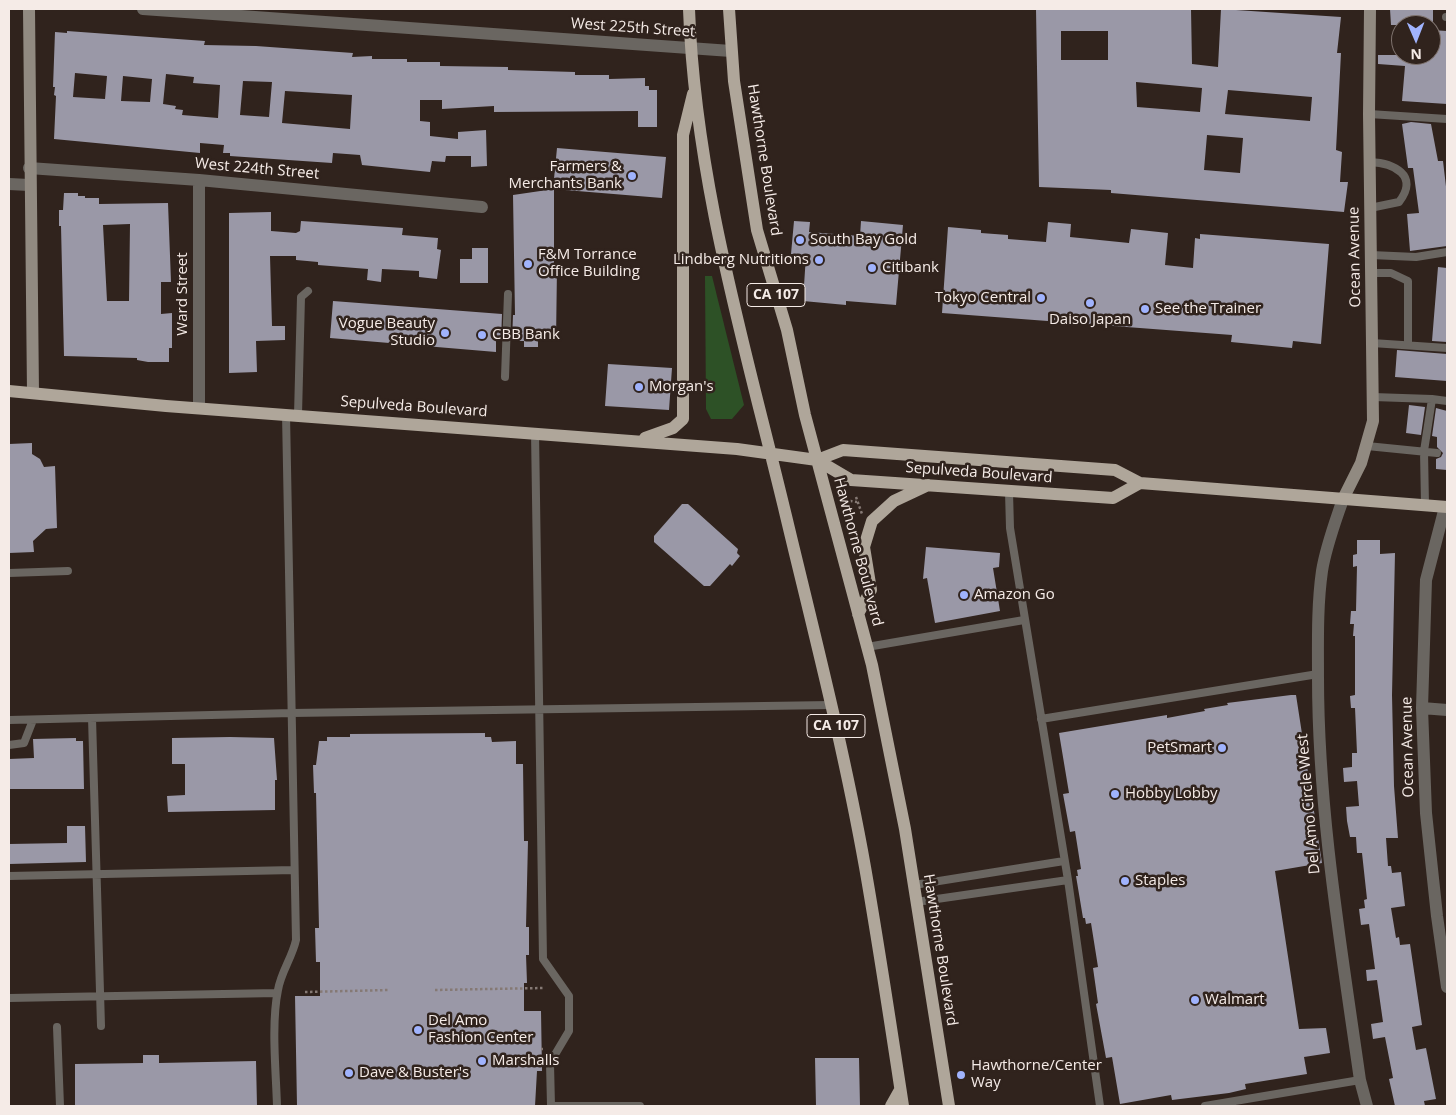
<!DOCTYPE html>
<html>
<head>
<meta charset="utf-8">
<style>
	body { margin:0 }
	#map { position:relative; width:1456px; height:1115px; overflow:hidden; background:#30231d; font-family:"Open Sans",sans-serif }
	canvas { display:block }
	.frame { position:absolute; inset:0; border:10px solid #f5ebe7; pointer-events:none }
	.north { position:absolute; left:1391px; top:15px; width:50px; height:50px; box-sizing:border-box; background:#30231d; border:1px solid #7f736e; border-radius:50%; rotate:179deg; font-size:14px; font-weight:700; line-height:20px; text-align:center; color:#f5ebe7 }
	.north::after { content:''; display:block; margin:auto; width:18px; height:22px; background:#a0b3fd; clip-path:polygon(50% 0,100% 100%,50% 72%,0 100%) }
</style>
</head>
<body>
<div id="map">
<canvas width="1456" height="1115"></canvas>
<div class="frame"></div>
<div class="north">N</div>
</div>
<script>
const ctx = document.querySelector('canvas').getContext('2d');
ctx.lineJoin = 'round';
function paint(path, color) { ctx.fillStyle = color; ctx.fill(path, 'evenodd'); }
function trace(path, color, width, dash) { ctx.strokeStyle = color; ctx.lineWidth = width; ctx.lineCap = dash ? 'butt' : 'round'; ctx.setLineDash(dash || []); ctx.stroke(path); }
function label(font, color, halo, rows, align = 'center') {
  ctx.font = font + ' "Open Sans",sans-serif'; ctx.lineWidth = 5; ctx.setLineDash([]); ctx.textBaseline = 'middle'; ctx.strokeStyle = halo; ctx.fillStyle = color; for (const [text, x, y, turn = 0] of rows) {
    ctx.save(); ctx.translate(x, y); ctx.rotate((+turn || 0) * Math.PI / 180); ctx.textAlign = isNaN(turn) ? turn : align; if (halo) ctx.strokeText(text, 0, 0); ctx.fillText(text, 0, 0); ctx.restore();
  }
}
const green = new Path2D(`
	M705 276H712L744 405 732 419H711L706 409Z`);
const building = new Path2D(`
	M1036 9H1191L1192 64 1218 67 1221 9 1341 17 1337 53H1341L1336 150 1342 152 1340 182H1348L1344 212 1111 193V190L1039 187ZM1061 31H1108V60H1061ZM1136 82 1202 88 1200 112 1137 107ZM1228 90 1312 97 1310 121 1225 114ZM1207 135 1243 138 1240 173 1204 170Z
	M1390 9H1433V25H1391Z
	M1431 30 1447 31V104L1402 101 1405 66 1378 64V55H1431Z
	M67 31 205 41 204 45 256 46 353 53 352 57 372 56V59H407V62H440V66L508 67V70L575 72V75H609V79L645 78V86H649V90H657V127H638V111L494 112V106L442 109V100H420V121L430 122V136L458 139V132L486 130 487 166 471 167V156H446L445 162 432 161 430 172 362 165 360 155 333 153 332 163 230 156V153H223L224 145 200 143V153L54 139 56 96 54 95 55 87H53L55 32 67 33ZM75 73 107 76 105 99 73 97ZM166 74 194 77 193 83 220 85 218 118 182 115 183 110 175 109 176 106 163 104ZM123 76 152 79 150 102 121 101ZM243 81 272 82 269 117 240 115ZM285 91 352 95 350 129 282 123Z
	M1411 122 1431 124 1438 161H1443L1447 195V246L1410 251 1407 214 1419 213 1413 168H1408L1402 124Z
	M557 148 666 157 662 198 553 189Z
	M554 189V267H557L556 341H538V347H524V341H512L513 315H515L513 195Z
	M64 193H78V196H85V198H99V204L168 203 171 282H161V314L172 313V348H169V362H148L137 360V358L64 356 61 226H59V210H63ZM130 224 129 301H107L103 225Z
	M271 212V231L296 233 300 231 301 221 403 228 402 235 438 238 437 249 441 250 437 279 419 277V271L382 269 381 282 367 280 368 269 318 265V262L296 260V256H270L272 326H285V340L256 341 257 372 229 373V213Z
	M794 221 810 222 809 232 860 236 861 221 903 225 896 305 846 301V305L803 301 806 255 791 254Z
	M1048 222 1071 224 1070 237 1129 243 1131 229 1168 233 1165 265 1193 268 1195 238 1200 239V234L1329 244 1321 344 1293 341 1292 348 1231 342 1232 335 942 313 948 227 981 230V233L1008 235V239L1046 242Z
	M472 248H488V283H460V259H472Z
	M1438 267 1447 268V342L1432 341Z
	M333 301 502 314 501 341 496 340V352L330 338Z
	M1397 350 1447 354V381L1395 377Z
	M608 364 672 368 669 410 605 406Z
	M1409 405 1425 407 1421 435 1406 433Z
	M1436 408 1447 411V470L1436 469V459L1441 457 1443 453 1437 447V437L1432 436Z
	M32 443V454L40 459 44 467 55 466 57 528 46 529 33 541 34 552 9 553V444Z
	M682 504H688L738 549 737 553 740 556 732 566 730 564 710 586H704L654 542V536Z
	M1357 540H1380V554L1395 553 1392 695 1394 786 1398 838H1386L1388 866H1391L1392 873 1401 872 1405 906 1391 908 1396 938 1399 937 1400 945 1410 944 1422 1025 1412 1027 1416 1050 1426 1048 1436 1099 1424 1101 1425 1106H1395L1389 1079 1393 1078 1385 1037 1373 1039 1371 1024 1383 1022 1377 980 1367 981 1366 970 1375 969 1369 924 1361 925 1359 909 1365 908 1364 900 1367 899 1362 853H1357L1356 837H1350L1347 821 1346 807 1359 806 1357 781 1344 782 1343 768 1352 767V753H1357L1355 708H1351L1350 696 1355 695V636H1353L1354 624H1350L1351 611H1356L1357 566 1353 567V555L1357 554Z
	M926 547 1000 553 999 567 993 568 1000 611 935 623 927 578 923 579Z
	M1291 695H1296L1322 863 1275 871 1299 1029 1326 1028 1330 1053 1304 1057 1307 1074 1245 1084 1246 1089 1229 1093 1172 1100 1171 1095 1120 1104 1112 1057 1106 1058 1096 1004 1098 1003 1093 968 1098 967 1091 923 1086 924 1085 918H1083L1076 876H1078L1077 870 1081 869 1075 831 1070 832 1063 794 1069 793 1059 733 1167 715V718L1205 711 1204 709 1228 705 1227 703Z
	M485 733V737H491L492 742 516 741V764H523L524 841H528L526 927H529V955H526L527 983H524V1011H541L542 1071H537L535 1106H297L295 996H320V962H316L315 928H319L316 793H314L313 765H316L319 741H327V737H350V734Z
	M230 737 274 738 277 780H275V810L168 812 167 796 185 795V764H172V738Z
	M76 738V741H83L84 789H9V759L34 758 33 739Z
	M67 826H85L86 862 9 864V844L67 843Z
	M143 1055H159V1063L256 1061 257 1106H75V1064L143 1063Z
	M815 1058H859L860 1106H816Z`);
const path = new Path2D(`
	M856 497 862 514
	M850 501 857 502
	M435 990 543 988
	M305 992 390 990
	M541 1049H543`);
const lane = new Path2D(`
	M1446 17H1447
	M1369 114 1447 119
	M1370 162C1393 163 1420 175 1399 202L1370 208
	M1371 255 1416 257 1447 252
	M1371 273H1391L1408 281V345
	M1372 343 1447 348
	M505 377 508 294
	M1373 397 1432 399 1424 451 1425 505
	M1432 399 1447 401
	M298 415 301 297 308 291
	M535 432 543 959 569 996V1031L550 1063 551 1106H640
	M1367 446 1437 453
	M1009 492 1010 528 1068 880 1100 1106
	M9 573 68 571
	M867 647 1024 620
	M92 718 101 1026
	M1041 719 1318 674
	M9 720 292 713 831 705
	M9 745 24 743 33 720
	M9 876 294 870
	M914 885 1064 861
	M916 902 1068 880
	M9 998 277 993
	M57 1027 60 1106
	M277 1106C276 1071 271 1024 278 990 281 972 292 958 296 940L286 414
	M1205 1106 1360 1080`);
const street = new Path2D(`
	M143 9 731 51
	M29 168 199 180 482 207
	M9 184 29 185
	M199 408V180
	M1343 499C1335 523 1326 546 1322 571 1317 606 1318 643 1318 677 1318 812 1341 946 1360 1080L1367 1106
	M1445 507 1426 580 1422 708 1426 813 1437 916 1447 987
	M1422 708 1447 710`);
const secondary = new Path2D(`
	M29 9 33 393
	M1343 499 1361 463 1373 421 1369 114 1370 9`);
const primary = new Path2D(`
	M689 9C695 182 746 349 786 516 814 633 844 749 865 867 879 947 891 1027 903 1106
	M729 9 734 81 757 230 787 330 805 415 872 665 905 829 949 1106
	M9 391 166 406 737 449 817 460 851 480 1113 498 1140 483
	M645 438 673 428 683 419V135L693 94
	M817 460 843 450 1115 470 1140 483 1447 507
	M858 614 871 590 864 547 872 521 894 501 928 485
	M891 1106 900 1090`);
const markers = [
	[632,176,5,"#a0b3fd"],
	[800,240,5,"#a0b3fd"],
	[819,260,5,"#a0b3fd"],
	[528,264,5,"#a0b3fd"],
	[872,268,5,"#a0b3fd"],
	[1041,298,5,"#a0b3fd"],
	[1090,303,5,"#a0b3fd"],
	[1145,309,5,"#a0b3fd"],
	[445,333,5,"#a0b3fd"],
	[482,335,5,"#a0b3fd"],
	[639,387,5,"#a0b3fd"],
	[964,595,5,"#a0b3fd"],
	[1222,748,5,"#a0b3fd"],
	[1115,794,5,"#a0b3fd"],
	[1125,881,5,"#a0b3fd"],
	[1195,1000,5,"#a0b3fd"],
	[418,1030,5,"#a0b3fd"],
	[482,1061,5,"#a0b3fd"],
	[349,1073,5,"#a0b3fd"],
	[961,1075,5,"#a0b3fd"]
];
const shields = [
	[776,295,58],
	[836,726,58]
];
const shieldNames = [
	["CA 107",776,295],
	["CA 107",836,726]
];
const streetNames = [
	["West 225th Street",633,28,4],
	["Hawthorne Boulevard",764,160,81],
	["West 224th Street",257,169,5],
	["Ocean Avenue",1355,257,-91],
	["Ward Street",183,294,-90],
	["Sepulveda Boulevard",414,407,4],
	["Sepulveda Boulevard",979,473,4],
	["Hawthorne Boulevard",858,552,75],
	["Ocean Avenue",1408,747,-91],
	["Del Amo Circle West",1309,804,-95],
	["Hawthorne Boulevard",940,950,81]
];
const poiNames = [
	["Farmers &",622,167,"right"],
	["Merchants Bank",622,184,"right"],
	["South Bay Gold",810,240],
	["F&M Torrance",538,255],
	["Office Building",538,272],
	["Lindberg Nutritions",809,260,"right"],
	["Citibank",882,268],
	["Tokyo Central",1031,298,"right"],
	["See the Trainer",1155,309],
	["Daiso Japan",1090,320,"center"],
	["Vogue Beauty",435,324,"right"],
	["Studio",435,341,"right"],
	["CBB Bank",492,335],
	["Morgan's",649,387],
	["Amazon Go",974,595],
	["PetSmart",1212,748,"right"],
	["Hobby Lobby",1125,794],
	["Staples",1135,881],
	["Walmart",1205,1000],
	["Del Amo",428,1021],
	["Fashion Center",428,1038],
	["Marshalls",492,1061],
	["Hawthorne/Center",971,1066],
	["Way",971,1083],
	["Dave & Buster's",359,1073]
];
paint(green, '#2d5126');
paint(building, '#9a98a7');
trace(path, '#857974', 2.5, [2.5, 2.5]);
trace(lane, '#6a6661', 8);
trace(street, '#6a6661', 12);
trace(secondary, '#918a81', 12);
trace(primary, '#afa69a', 12);
for (const [x, y, r, color] of markers) { const dot = new Path2D(); dot.arc(x, y, r, 0, 2 * Math.PI); ctx.fillStyle = color; ctx.fill(dot); trace(dot, '#30231d', 2); }
for (const [x, y, w] of shields) { const box = new Path2D(); box.roundRect(x - w / 2, y - 11.5, w, 23, 4); ctx.fillStyle = '#30231d'; ctx.fill(box); trace(box, '#f5ebe7', 1); }
label('bold 14px', '#f5ebe7', null, shieldNames);
label('15px', '#f5ebe7', '#30231d', streetNames);
label('15px', '#f5ebe7', '#30231d', poiNames, 'left');
</script>
</body>
</html>
